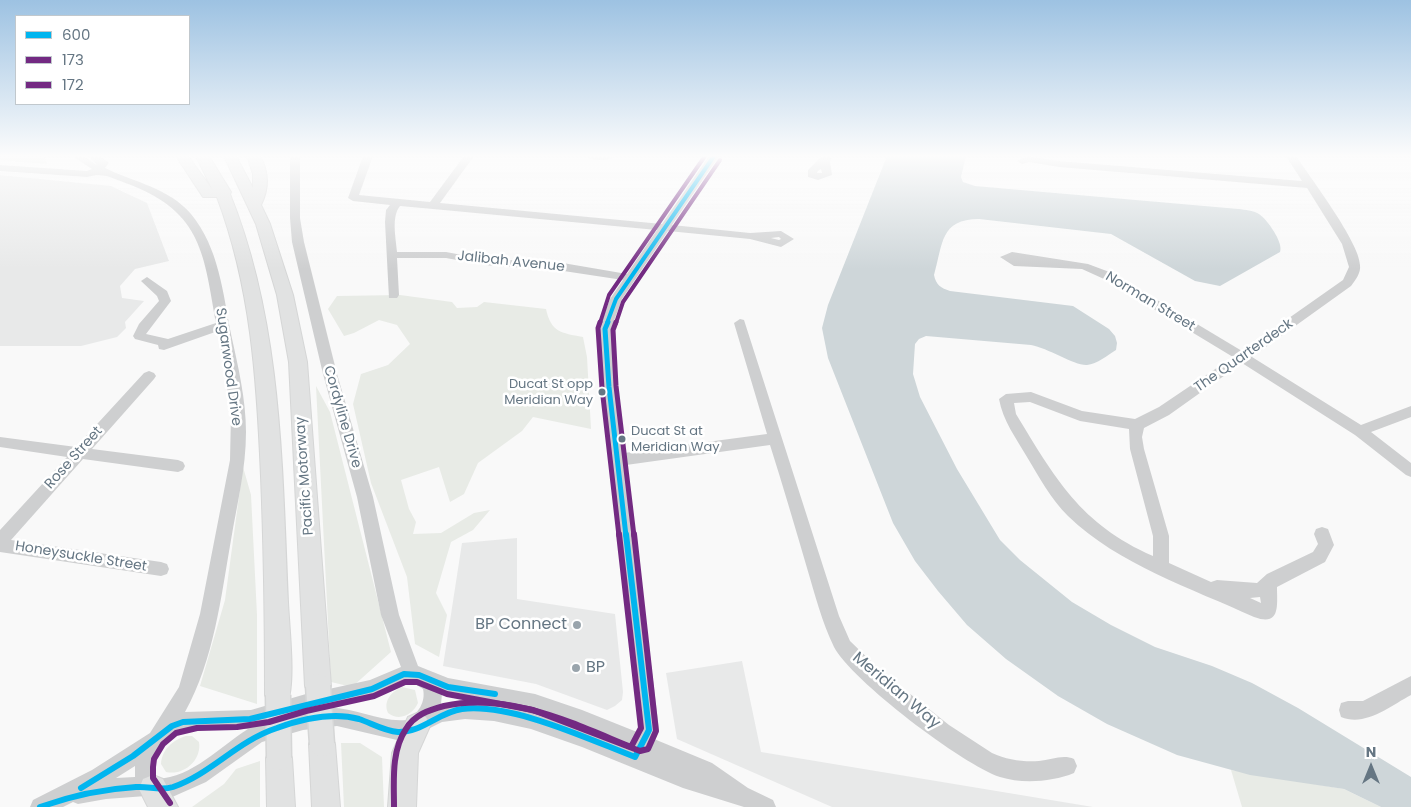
<!DOCTYPE html>
<html>
<head>
<meta charset="utf-8">
<style>
	body { margin:0 }
	#map { position:relative; width:1411px; height:807px; overflow:hidden; background:#f9f9f9; font-family:Poppins,sans-serif }
	canvas { display:block }
	.legend { position:absolute; left:15px; top:15px; width:175px; height:90px; box-sizing:border-box; background:#fff; border:1px solid #c1c8cd; margin:0; padding:6px 9px; list-style:none; font-size:15px; color:#657683 }
	.legend li { display:flex; align-items:center; gap:10px; height:25px }
	.legend b { width:25px; border:1px solid #c1c8cd }
	.north { position:absolute; left:1346px; top:742px; width:50px; height:50px; -webkit-text-stroke:4px #fff; paint-order:stroke; rotate:0deg; font-size:14px; font-weight:700; line-height:20px; text-align:center; color:#657683 }
	.north::after { content:''; display:block; margin:auto; width:18px; height:22px; background:#657683; clip-path:polygon(50% 0,100% 100%,50% 72%,0 100%) }
</style>
</head>
<body>
<div id="map">
<canvas width="1411" height="807"></canvas>
<ul class="legend">
<li><b style="height:6px;background:#00b5ef"></b>600</li>
<li><b style="height:6px;background:#732a82"></b>173</li>
<li><b style="height:6px;background:#732a82"></b>172</li>
</ul>
<div class="north">N</div>
</div>
<script>
const ctx = document.querySelector('canvas').getContext('2d');
ctx.lineJoin = 'round';
function paint(path, color) { ctx.fillStyle = color; ctx.fill(path, 'evenodd'); }
function trace(path, color, width, dash) { ctx.strokeStyle = color; ctx.lineWidth = width; ctx.lineCap = dash ? 'butt' : 'round'; ctx.setLineDash(dash || []); ctx.stroke(path); }
function label(font, color, halo, rows, align = 'center') {
  ctx.font = font + ' Poppins,sans-serif'; ctx.lineWidth = 5; ctx.setLineDash([]); ctx.textBaseline = 'middle'; ctx.strokeStyle = halo; ctx.fillStyle = color; for (const [text, x, y, turn = 0] of rows) {
    ctx.save(); ctx.translate(x, y); ctx.rotate((+turn || 0) * Math.PI / 180); ctx.textAlign = isNaN(turn) ? turn : align; if (halo) ctx.strokeText(text, 0, 0); ctx.fillText(text, 0, 0); ctx.restore();
  }
}
const built = new Path2D(`
	M0 175 111 186 147 203 169 261 135 269 120 286 122 298 144 301 125 322 126 328 117 337 81 346H0Z
	M517 538V599L615 614 623 692 622 700 615 706 607 710 536 684 443 666 462 543Z
	M742 661 761 752 1093 807H832L677 739 666 673Z`);
const green = new Path2D(`
	M0 156H44L47 164 0 160Z
	M400 295 452 302 457 308 477 307 484 302 546 309C551 332 561 333 583 337L587 357 591 429 533 417 522 431 478 463 464 494 450 502 439 467 401 480 409 509 416 522 413 534 441 533 474 513 490 510 473 530 451 542 436 593 447 615 439 657 415 644 407 577 371 483 353 404 361 374 388 365 410 344 397 325 379 320 354 333 344 336 328 309 337 296Z
	M316 386 330 412 391 652 352 687 331 682Z
	M243 467 251 495 257 615V704L200 686 225 600Z
	M402 687 415 690 418 703C413 714 400 722 388 713 383 701 391 692 402 687Z
	M186 736H192L199 742C202 760 184 776 166 772L161 764C162 749 173 740 186 736Z
	M341 743H360L382 757 384 807H344Z
	M260 761V807H192L224 784 236 769Z
	M1231 770 1344 789 1381 807H1242Z`);
const water = new Path2D(`
	M887 156H966L961 177 963 182 975 186 1239 209C1245 210 1253 210 1259 214 1267 219 1284 243 1280 252L1220 286 1195 281 1111 234 979 219C940 219 943 244 934 275 936 285 941 288 950 291L1073 306 1109 329 1115 336 1117 343 1116 350C1108 355 1097 364 1087 365 1075 366 1048 348 1031 345L926 336 919 339 915 344 913 374 920 397 957 469 1000 540 1020 560 1072 602 1111 625 1155 647 1212 666 1252 683 1298 708 1411 777V807H1381L1344 789 1250 775 1177 755 1107 724 1058 696 1006 659 967 625 938 591 915 561 893 523 828 358 822 328 828 305Z`);
const minor = new Path2D(`
	M72 156H83L97 165 89 156H100L109 163 105 168C134 182 169 188 191 214 219 248 223 293 231 334 238 366 246 399 246 432 246 469 237 504 231 540 221 597 214 660 185 712L251 710 306 694 370 680 401 667 381 615 357 497 323 374 292 242 290 218V156H300V218L304 242 337 374 373 497 399 615 418 666 448 678 535 694 582 710 637 732 639 729 638 704 602 387 599 329 610 299 623 280 557 270 484 265 446 258H397L399 295 397 298H389L385 222 386 210 390 205 353 201 348 198 363 156H373L359 195 430 202 464 156H474L440 203 662 224 709 156H719L672 225 750 233 781 231 794 239 781 247 750 239 668 231 622 299 611 329 624 453 767 434 734 323 740 319 744 320 839 616 850 641 879 669 949 725 992 753C1007 760 1023 762 1039 761 1051 760 1063 754 1074 759L1077 766 1074 773C1052 782 1022 784 1000 777 963 765 851 680 834 647 822 622 815 595 807 568 795 527 783 486 770 445L626 465 656 704 659 730 654 739 712 763 748 788 773 800 776 807H744L683 788 582 747 531 729 494 721 465 719 442 722 408 739 397 740 337 726 303 730 262 742 206 782 170 798 153 799 146 796 106 799 78 804 73 802 63 807H30L33 800 92 770 150 733 179 687 200 614 230 460 231 414 218 331 164 350 159 349 158 345 135 339 133 336 139 324 159 301 157 296 141 281 147 277 167 291 171 301 146 334 168 339 216 323C204 255 202 213 131 185 113 179 105 172 87 177L0 171V165L87 171 92 169ZM400 206 433 209 657 230 627 274 557 262 484 259 446 252H397C396 238 391 217 400 206ZM779 237 781 239 779 240 771 238ZM412 682 423 689C426 702 418 714 407 720 379 723 354 706 325 708L370 698 402 684ZM442 694 470 700 441 704ZM191 729H248C219 747 193 777 157 779 142 761 174 733 191 729ZM135 766V777L116 778Z
	M586 156H612L613 157C607 162 592 161 586 156Z
	M822 156H832L830 161 832 175 818 180 808 177V170ZM821 169 822 173H817L818 171Z
	M1028 156 1059 161 1302 181 1286 156H1296C1310 177 1360 243 1360 265 1361 273 1356 279 1351 286L1252 357 1361 425 1411 406V417L1371 432 1411 463V477L1406 475 1355 435 1242 363 1169 415 1144 428 1142 437 1144 449 1169 536V563L1211 582 1217 580 1257 583 1267 574 1313 552 1318 544 1314 534 1316 529 1322 527 1328 529 1334 545 1325 562 1277 587C1277 605 1281 627 1254 617 1191 588 1119 565 1068 516 1051 499 1039 477 1027 457 1016 438 1003 421 999 399L1006 394 1031 392 1082 411 1135 419 1159 407 1233 357 1104 279 1082 269 1014 266 1000 257 1012 252 1088 264 1112 273 1242 351 1343 280 1349 267 1342 244 1307 188 1059 167 1029 162 1022 164 1017 161ZM1030 402 1080 421 1129 429 1130 449 1153 536V556C1080 524 1055 478 1016 414L1014 403ZM1260 597 1261 603 1250 598Z
	M149 371 154 373 156 376 154 379 92 449 178 460 183 462 185 466 183 470 178 472 83 459 11 540 161 562 167 564 169 569 167 574 161 576 0 552V530L67 457 0 447V437L76 447 144 373Z
	M1411 676V695C1390 706 1366 727 1341 717L1339 710 1341 703 1348 701H1363Z`);
const highway = new Path2D(`
	M176 156H188L212 189 196 156H209L231 192 230 194C282 323 282 465 288 602 289 627 296 683 287 704L278 707 269 704 265 695C265 622 264 549 261 476 257 380 251 287 217 197H203Z
	M224 156H236L253 188V174L247 156H260C269 172 269 189 261 205L270 224 293 295 307 362 331 686 327 695 318 698 309 695 305 686 289 362 277 295 256 224Z
	M417 713 426 717 430 726 418 753 416 807H388L392 753 408 717Z
	M322 731 331 735 335 744 340 807H312L309 744 313 735Z
	M279 745 288 749 292 758 295 807H267L266 758 270 749Z
	M153 775 163 779 178 807H148L139 789 143 779Z`);
const highwayBridge = new Path2D(`
	M318 686 322 744
	M278 695 279 758`);
const bus1Far2 = new Path2D(`
	M607 323 616 299 714 156`);
const bus1Far1 = new Path2D(`
	M608 322 605 329 609 387 626 536`);
const bus1 = new Path2D(`
	M81 788 133 756 172 726 183 722 250 719 372 689 404 674 419 675 448 687 495 694
	M40 807C71 796 103 789 136 787 149 786 160 791 173 787 211 774 237 741 277 728 302 719 333 712 359 719 371 723 384 731 398 732 421 733 439 712 462 709 512 703 588 739 635 757L649 730 626 534`);
const bus2Far2 = new Path2D(`
	M616 323 623 302 720 160`);
const bus2Far1 = new Path2D(`
	M616 322 613 330 616 386 634 536`);
const bus2 = new Path2D(`
	M170 803 153 778V767L154 759 163 744 176 733 197 728 237 727 269 722 306 711 374 696 405 682H417L447 694 533 710 640 751 648 749 656 731 634 534`);
const bus3Far2 = new Path2D(`
	M600 323 609 295 705 156`);
const bus3Far1 = new Path2D(`
	M600 322 598 328 602 388 619 536`);
const bus3 = new Path2D(`
	M394 807C394 781 391 751 406 729 414 715 429 710 444 706 510 692 572 723 631 747L641 728 619 534`);
const markers = [
	[602,392,4.5,"#657683"],
	[622,439,4.5,"#657683"],
	[577,625,5,"#99a4ac"],
	[576,668,5,"#99a4ac"]
];
const busNames = [
	["Ducat St opp",593,385],
	["Meridian Way",593,401],
	["Ducat St at",631,432,"left"],
	["Meridian Way",631,448,"left"]
];
const streetNames = [
	["Jalibah Avenue",511,262,6],
	["Norman Street",1150,302,31],
	["The Quarterdeck",1244,356,-35],
	["Sugarwood Drive",228,367,82],
	["Cordyline Drive",342,417,74],
	["Rose Street",74,458,-48],
	["Pacific Motorway",305,476,-94],
	["Honeysuckle Street",81,557,9]
];
const nearPoinames = [
	["BP Connect",567,625],
	["BP",586,668,"left"]
];
const nearStreetnames = [
	["Meridian Way",896,691,40]
];
paint(built, '#e8e9e9');
paint(green, '#e8ebe6');
paint(water, '#ced6d9');
trace(highway, '#d5d6d6', 2);
paint(minor, '#cecfd0');
paint(highway, '#e1e2e2');
trace(highwayBridge, '#d5d6d6', 27, []);
trace(highwayBridge, '#e1e2e2', 24);
trace(bus1Far2, '#00b5ef', 4);
trace(bus1Far1, '#00b5ef', 5);
trace(bus1, '#00b5ef', 6);
trace(bus2Far2, '#732a82', 4);
trace(bus2Far1, '#732a82', 5);
trace(bus2, '#732a82', 6);
trace(bus3Far2, '#732a82', 4);
trace(bus3Far1, '#732a82', 5);
trace(bus3, '#732a82', 6);
const sky = ctx.createLinearGradient(0, 0, 0, 269);
sky.addColorStop(0, '#9dc2e2');
sky.addColorStop(0.58, '#fcfcfc');
sky.addColorStop(1, '#fcfcfc00');
ctx.fillStyle = sky;
ctx.fillRect(0, 0, 1411, 269);
for (const [x, y, r, color] of markers) { const dot = new Path2D(); dot.arc(x, y, r, 0, 2 * Math.PI); ctx.fillStyle = color; ctx.fill(dot); trace(dot, '#fff', 2); }
label('13px', '#657683', '#fff', busNames, 'right');
label('14px', '#657683', '#fff', streetNames);
label('16px', '#657683', '#fff', nearPoinames, 'right');
label('16px', '#657683', '#fff', nearStreetnames);
</script>
</body>
</html>
